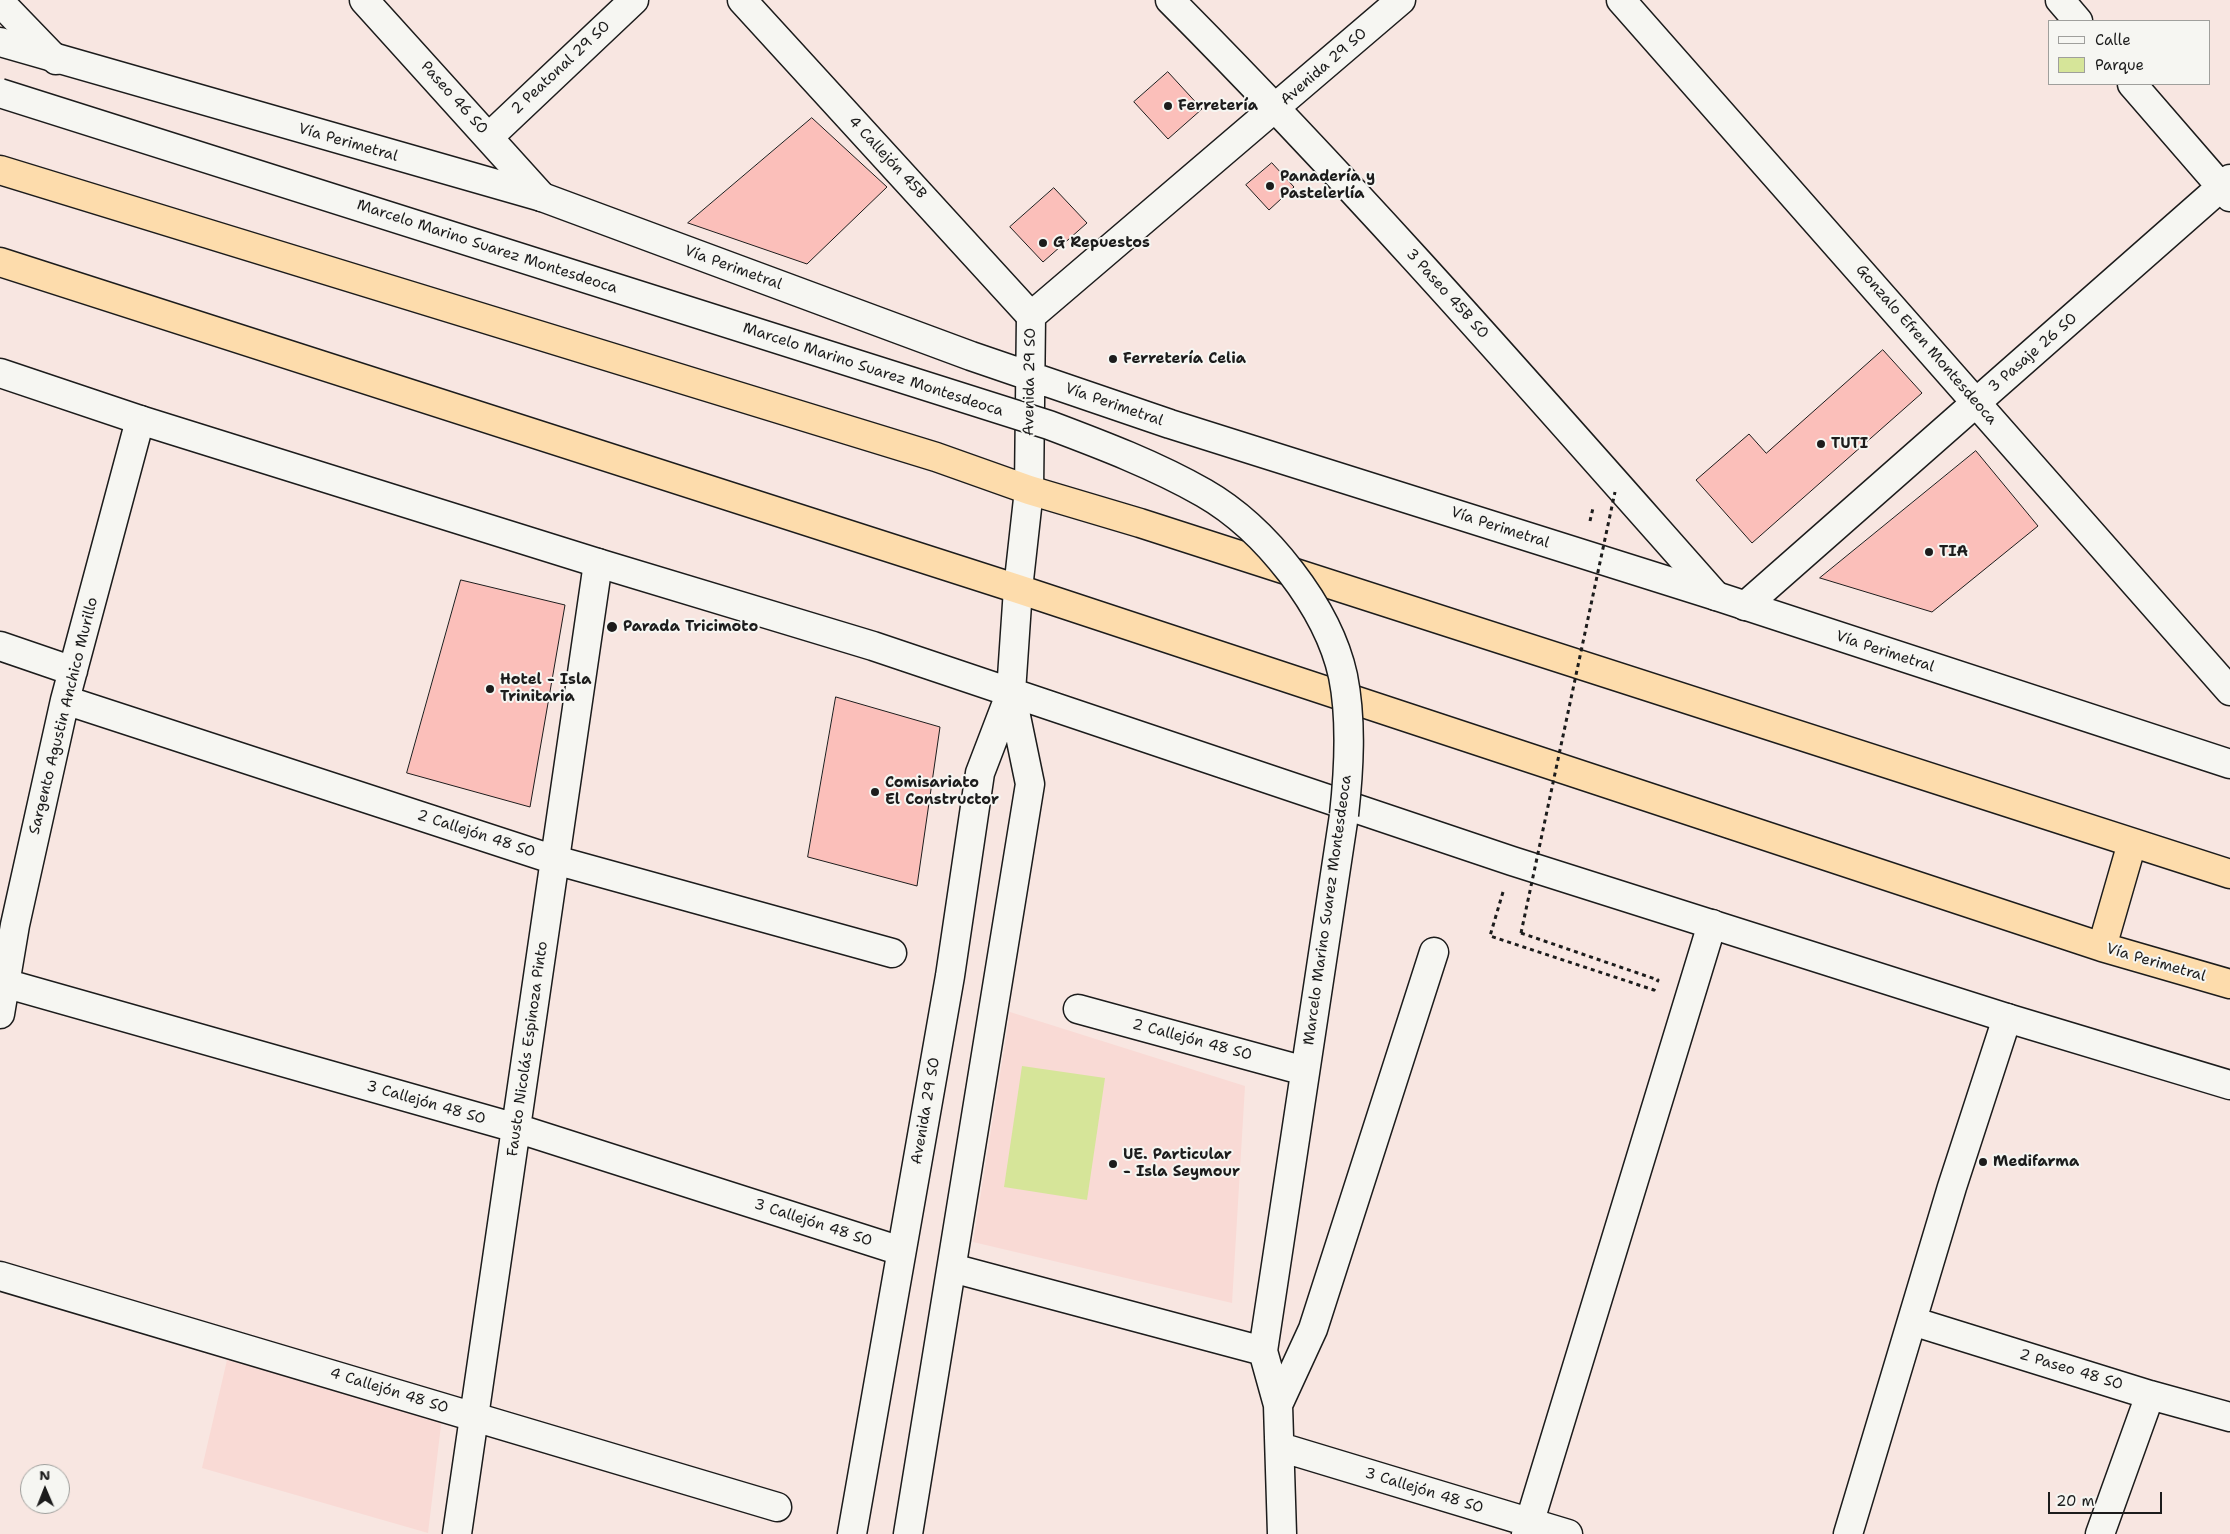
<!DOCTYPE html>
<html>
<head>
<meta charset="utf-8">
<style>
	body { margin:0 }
	#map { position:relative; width:2230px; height:1534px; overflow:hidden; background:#f8e6e1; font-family:"Shantell Sans",sans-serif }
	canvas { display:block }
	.legend { position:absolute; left:2048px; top:20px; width:162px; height:65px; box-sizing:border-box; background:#f6f6f2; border:1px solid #9f9f9c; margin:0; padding:6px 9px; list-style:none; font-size:15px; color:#1c1c1c }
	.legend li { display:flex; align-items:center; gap:10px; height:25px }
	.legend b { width:25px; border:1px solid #9f9f9c }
	.north { position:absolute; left:20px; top:1464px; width:50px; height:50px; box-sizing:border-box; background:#f6f6f2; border:1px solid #9f9f9c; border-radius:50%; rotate:359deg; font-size:14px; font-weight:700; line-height:20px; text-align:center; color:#1c1c1c }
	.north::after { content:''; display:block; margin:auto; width:18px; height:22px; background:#1c1c1c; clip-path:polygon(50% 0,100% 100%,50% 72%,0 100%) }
	.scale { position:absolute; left:2048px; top:1492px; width:114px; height:22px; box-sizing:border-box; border:2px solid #1c1c1c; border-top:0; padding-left:6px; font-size:15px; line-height:18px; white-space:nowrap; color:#1c1c1c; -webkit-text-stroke:4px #f6f6f2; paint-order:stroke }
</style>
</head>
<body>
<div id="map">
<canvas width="2230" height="1534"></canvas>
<ul class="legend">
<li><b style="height:6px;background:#f6f6f2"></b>Calle</li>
<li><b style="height:14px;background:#d6e599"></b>Parque</li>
</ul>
<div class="north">N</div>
<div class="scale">20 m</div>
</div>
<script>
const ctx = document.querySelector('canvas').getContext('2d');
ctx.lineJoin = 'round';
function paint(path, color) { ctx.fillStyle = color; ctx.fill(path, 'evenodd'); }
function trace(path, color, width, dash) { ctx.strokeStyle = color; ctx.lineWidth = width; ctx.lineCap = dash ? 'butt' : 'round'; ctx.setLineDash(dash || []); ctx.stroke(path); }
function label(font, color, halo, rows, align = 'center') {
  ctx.font = font + ' "Shantell Sans",sans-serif'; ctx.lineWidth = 4; ctx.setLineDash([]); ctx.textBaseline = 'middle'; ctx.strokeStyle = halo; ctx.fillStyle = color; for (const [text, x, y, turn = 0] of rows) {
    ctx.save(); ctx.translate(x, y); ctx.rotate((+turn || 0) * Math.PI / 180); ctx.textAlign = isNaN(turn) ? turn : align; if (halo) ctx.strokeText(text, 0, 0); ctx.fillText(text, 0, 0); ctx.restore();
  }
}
const built = new Path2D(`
	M1010 1012 1245 1086 1232 1303 973 1242Z
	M227 1360 442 1417 428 1533 202 1468Z`);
const green = new Path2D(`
	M1022 1066 1105 1078 1087 1200 1004 1187Z`);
const building = new Path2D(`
	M1168 72 1202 109 1168 139 1134 102Z
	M812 118 887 187 807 264 688 223Z
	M1272 163 1294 187 1269 210 1246 185Z
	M1054 188 1087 223 1043 262 1010 227Z
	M1883 350 1922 393 1752 543 1696 480 1749 434 1766 453Z
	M1976 451 2038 526 1932 612 1820 578Z
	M461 580 565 605 530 807 407 773Z
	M836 697 940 727 917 886 808 857Z`);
const path = new Path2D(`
	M1590 521 1593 508
	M1503 892 1490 936 1654 990 1655 988
	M1521 933 1658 980 1657 982`);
const street = new Path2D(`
	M364 0 542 197
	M742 0 1031 316
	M1170 0C1360 191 1537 394 1716 596
	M2060 0 2078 21
	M0 2 56 60
	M2132 84 2230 197
	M489 137 634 0
	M1745 606 2230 179
	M0 646 73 671
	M65 700 555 860 892 953
	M4 983 516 1128 901 1251
	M1078 1009 1305 1071
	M0 1014 15 925 65 700 140 420
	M952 1268 1263 1351
	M0 1276 777 1507
	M1912 1321 2150 1395 2230 1417
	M1278 1405 1313 1329 1434 952
	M1280 1447 1568 1534
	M457 1534 598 563
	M1282 1534 1278 1405 1263 1351 1344 815
	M1526 1534 1712 924
	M1848 1534 1952 1187 2007 1018
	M2100 1534 2150 1395`);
const secondary = new Path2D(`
	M1621 0 2230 691
	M0 42 542 197 971 356 1170 424 1716 596 2230 764
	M0 373 140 420 598 563 873 646 1512 861 2007 1018 2230 1085
	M852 1534 950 976 980 773 1011 692
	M908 1534 1030 784 1011 692 1018 589 1029 490 1031 316 1401 0`);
const highway = new Path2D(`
	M0 170 936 457 1029 490 1140 523 2230 874
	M0 262 1018 589 2102 947 2230 984
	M2102 947 2132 843`);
const pathBridge = new Path2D(`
	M1521 933 1615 492`);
const streetBridge = new Path2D(`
	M0 93 1049 425C1102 445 1155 465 1204 493 1265 528 1328 607 1343 676 1352 721 1349 770 1344 815`);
const markers = [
	[1168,106,5,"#1c1c1c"],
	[1270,186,5,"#1c1c1c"],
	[1043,243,5,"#1c1c1c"],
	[1113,359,5,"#1c1c1c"],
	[1821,444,5,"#1c1c1c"],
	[1929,552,5,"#1c1c1c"],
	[612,627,6,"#1c1c1c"],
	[490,689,5,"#1c1c1c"],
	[875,792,5,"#1c1c1c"],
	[1983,1162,5,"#1c1c1c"],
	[1113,1164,5,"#1c1c1c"]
];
const streetNames = [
	["Avenida 29 SO",1324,67,-41],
	["2 Peatonal 29 SO",561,68,-43],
	["Paseo 46 SO",454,98,48],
	["Vía Perimetral",348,143,16],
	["4 Callejón 45B",887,158,47],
	["Marcelo Marino Suarez Montesdeoca",487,247,18],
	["Vía Perimetral",733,268,20],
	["3 Paseo 45B SO",1447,294,48],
	["Gonzalo Efren Montesdeoca",1926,345,49],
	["3 Pasaje 26 SO",2033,353,-41],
	["Marcelo Marino Suarez Montesdeoca",873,370,18],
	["Avenida 29 SO",1030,382,-89],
	["Vía Perimetral",1114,405,19],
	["Vía Perimetral",1500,528,18],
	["Vía Perimetral",1885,652,18],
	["Sargento Agustin Anchico Murillo",64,716,-76],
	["2 Callejón 48 SO",476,834,18],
	["Marcelo Marino Suarez Montesdeoca",1328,910,-82],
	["Vía Perimetral",2156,963,16],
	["2 Callejón 48 SO",1192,1040,15],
	["Fausto Nicolás Espinoza Pinto",528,1049,-82],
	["3 Callejón 48 SO",426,1103,16],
	["Avenida 29 SO",926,1111,-80],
	["3 Callejón 48 SO",813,1223,18],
	["2 Paseo 48 SO",2071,1370,17],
	["4 Callejón 48 SO",389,1391,17],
	["3 Callejón 48 SO",1424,1491,17]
];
const poiNames = [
	["Ferretería",1178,106],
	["Panadería y",1280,177],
	["Pastelerlía",1280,194],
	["G Repuestos",1053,243],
	["Ferretería Celia",1123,359],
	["TUTI",1831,444],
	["TIA",1939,552],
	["Parada Tricimoto",623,627],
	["Hotel - Isla",500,680],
	["Trinitaria",500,697],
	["Comisariato",885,783],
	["El Constructor",885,800],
	["UE. Particular",1123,1155],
	["- Isla Seymour",1123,1172],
	["Medifarma",1993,1162]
];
paint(built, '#f9dad5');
paint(green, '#d6e599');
paint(building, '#fbbfba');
trace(building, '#1c1c1c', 1);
trace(street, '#1c1c1c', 31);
trace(secondary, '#1c1c1c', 31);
trace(highway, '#1c1c1c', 31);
trace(path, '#1c1c1c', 3, [4, 4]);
trace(street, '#f6f6f2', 28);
trace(secondary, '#f6f6f2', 28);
trace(highway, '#fddcac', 28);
trace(streetBridge, '#1c1c1c', 31, []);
trace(pathBridge, '#1c1c1c', 3, [4, 4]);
trace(streetBridge, '#f6f6f2', 28);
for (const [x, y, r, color] of markers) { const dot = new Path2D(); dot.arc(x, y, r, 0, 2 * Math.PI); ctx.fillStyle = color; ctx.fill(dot); trace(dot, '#f6f6f2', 2); }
label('15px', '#1c1c1c', '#f6f6f2', streetNames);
label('bold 15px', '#1c1c1c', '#f6f6f2', poiNames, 'left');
</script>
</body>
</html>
